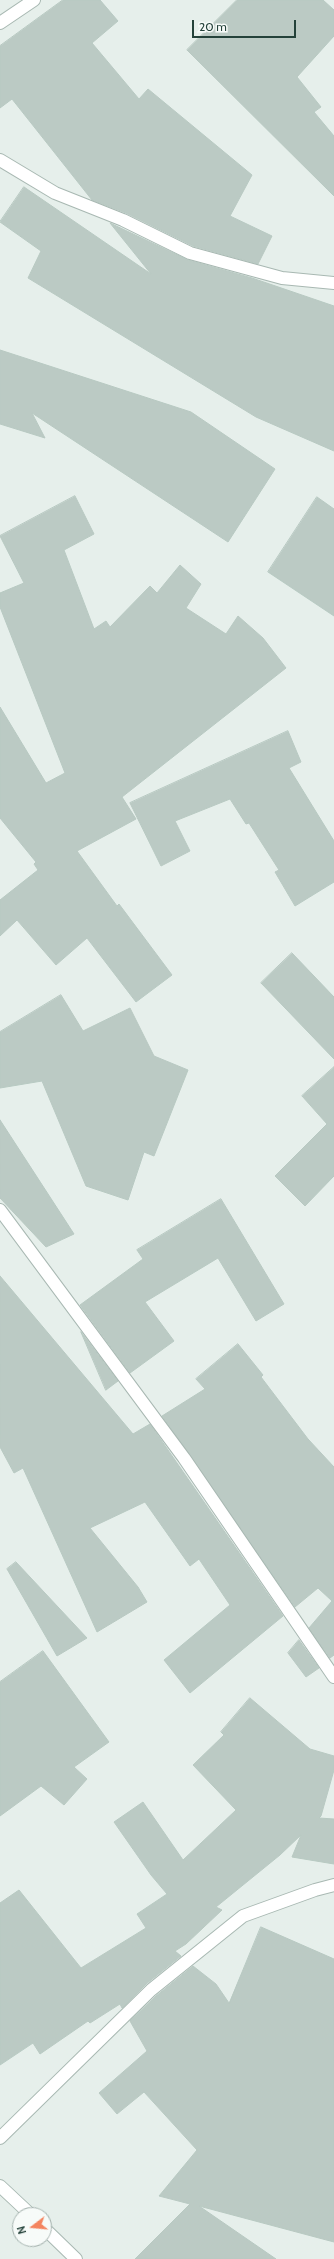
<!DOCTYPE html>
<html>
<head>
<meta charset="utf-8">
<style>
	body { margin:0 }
	#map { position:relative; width:334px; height:2259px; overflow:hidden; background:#e6efeb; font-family:Cabin,sans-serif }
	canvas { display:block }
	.north { position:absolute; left:12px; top:2207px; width:40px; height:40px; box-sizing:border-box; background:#f7fbf9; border:1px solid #a3b1ad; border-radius:50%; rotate:254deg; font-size:11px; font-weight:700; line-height:16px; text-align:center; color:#24423a }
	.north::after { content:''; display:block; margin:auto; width:14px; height:18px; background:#f4845f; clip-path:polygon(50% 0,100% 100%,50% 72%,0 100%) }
	.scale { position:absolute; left:192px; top:20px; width:104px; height:18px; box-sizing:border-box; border:2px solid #24423a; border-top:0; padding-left:5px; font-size:12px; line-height:14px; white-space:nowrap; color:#24423a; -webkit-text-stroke:3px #f7fbf9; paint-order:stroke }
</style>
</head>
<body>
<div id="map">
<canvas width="334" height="2259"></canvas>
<div class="north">N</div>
<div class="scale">20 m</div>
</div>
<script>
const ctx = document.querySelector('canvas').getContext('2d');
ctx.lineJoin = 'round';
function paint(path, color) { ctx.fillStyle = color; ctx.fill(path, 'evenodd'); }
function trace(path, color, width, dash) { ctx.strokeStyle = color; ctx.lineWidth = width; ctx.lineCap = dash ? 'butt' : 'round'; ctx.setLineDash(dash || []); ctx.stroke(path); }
const building = new Path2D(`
	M63 0H100L118 21 92 43 139 99 148 89 252 175 230 216 272 236 258 264 193 246 126 213 92 200 12 99 0 108V46Z
	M237 0H323L334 10V36L297 77 321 107 314 112 334 136V196L187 50Z
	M24 187 151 274 110 223 188 260 252 278 334 306V451L256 417 28 278 41 251 0 222Z
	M0 350 191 412 275 469 228 542 32 413 45 438 0 424Z
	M75 496 94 534 64 550 94 629 106 621 110 627 150 586 157 593 180 565 201 584 186 608 226 634 238 616 263 638 286 668 122 797 136 819 77 851 117 906 119 904 172 975 136 1002 87 938 56 965 17 920 0 936V900L38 870 34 864 36 862 0 818V707L46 783 65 773 0 607V593L24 583 0 536Z
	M317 497 334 509V616L268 572Z
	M288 731 301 762 289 768 334 841V882L295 906 275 872 279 870 249 823 246 824 230 799 175 821 190 851 161 866 130 803Z
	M292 953 334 997V1059L261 983Z
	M61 995 83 1031 130 1008 154 1056 188 1070 154 1156 144 1152 128 1200 86 1186 42 1081 0 1088V1032Z
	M334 1067V1176L305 1206 275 1176 327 1124 302 1096Z
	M0 1120 74 1234 46 1247 0 1198Z
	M221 1199 284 1304 256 1321 218 1258 145 1302 174 1341 130 1373 80 1305 143 1259 137 1250Z
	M0 1276 133 1434 150 1424 283 1616 190 1693 164 1660 230 1605 199 1559 190 1566 145 1502 90 1528 138 1587 147 1602 97 1632 23 1468 14 1473 0 1447Z
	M81 1332 118 1381 106 1390Z
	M238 1344 263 1375 261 1377 308 1439 334 1467V1655L330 1658 309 1628 332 1601 318 1588 295 1607 162 1416 205 1389 196 1379Z
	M16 1562 87 1638 57 1656 7 1569Z
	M299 1640 319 1668 306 1677 288 1653Z
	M43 1651 109 1742 74 1767 87 1779 64 1805 41 1786 0 1816V1682Z
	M250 1698 310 1749 334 1756V1770L321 1816 319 1818 334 1819V1864L292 1857 301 1835 280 1855 216 1907 222 1910 186 1944 175 1951 181 1956 146 1984 122 2008 120 2004 90 2023 88 2021 40 2054 33 2043 0 2065V1903L19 1890 81 1968 146 1928 137 1914 167 1894 151 1875 114 1822 143 1802 183 1860 236 1810 193 1765 224 1735 221 1732Z
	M261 1927 334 1959V2242L199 2206 276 2259H135L190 2204 159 2196 197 2150 144 2092 117 2114 99 2093 147 2051 130 2021 156 1996 193 1966 216 1984 229 2003Z`);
const minor = new Path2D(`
	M0 23 34 0
	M0 160 55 193 123 220 190 253 282 278 334 283
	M0 1210 184 1458 334 1677
	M0 2138 151 1990 243 1916 315 1890 334 1885
	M0 2186 31 2215
	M44 2228 76 2259`);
paint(building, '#bbcac4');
trace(building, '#b8c9c2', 1);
trace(minor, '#a8b8b2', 14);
trace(minor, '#fff', 12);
</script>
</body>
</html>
